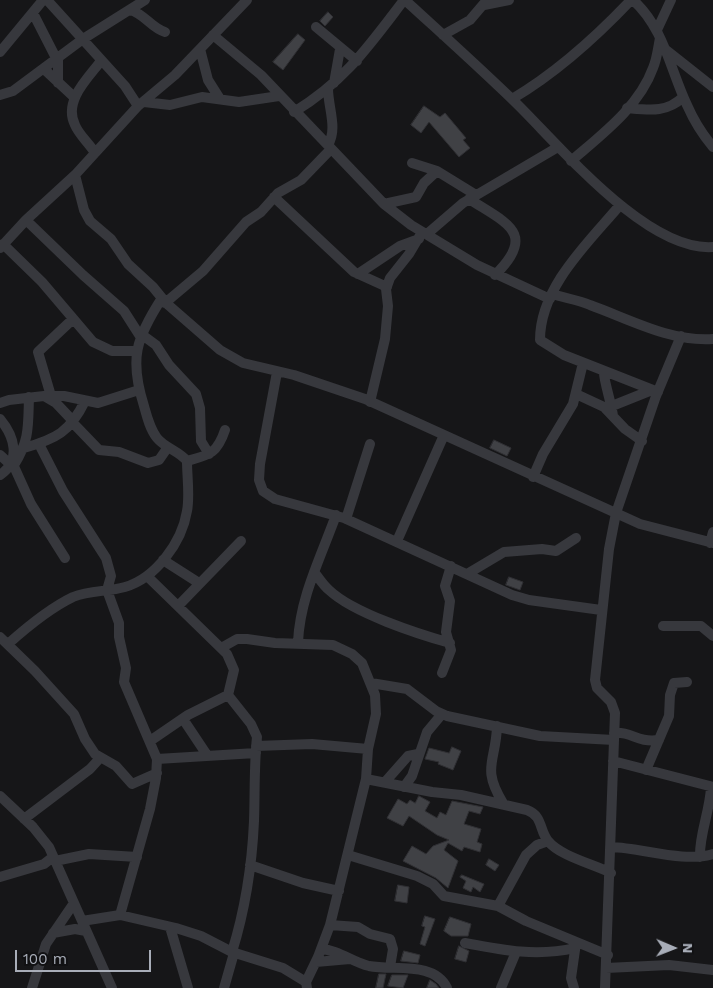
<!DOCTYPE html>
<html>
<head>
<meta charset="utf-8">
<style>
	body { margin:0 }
	#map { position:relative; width:713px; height:988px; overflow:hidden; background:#161618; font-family:"Work Sans",sans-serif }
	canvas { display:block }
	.north { position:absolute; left:648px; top:923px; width:50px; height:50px; -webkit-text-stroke:4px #111113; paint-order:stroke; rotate:91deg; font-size:14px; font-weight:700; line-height:20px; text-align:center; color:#a8adb8 }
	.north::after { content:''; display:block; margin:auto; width:18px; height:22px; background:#a8adb8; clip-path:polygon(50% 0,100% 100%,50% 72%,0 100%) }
	.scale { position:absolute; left:15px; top:950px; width:136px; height:22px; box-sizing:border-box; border:2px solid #a8adb8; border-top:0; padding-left:6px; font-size:15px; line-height:18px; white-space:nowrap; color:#a8adb8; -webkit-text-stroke:4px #111113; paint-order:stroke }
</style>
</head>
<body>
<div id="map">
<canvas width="713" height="988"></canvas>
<div class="north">N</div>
<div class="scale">100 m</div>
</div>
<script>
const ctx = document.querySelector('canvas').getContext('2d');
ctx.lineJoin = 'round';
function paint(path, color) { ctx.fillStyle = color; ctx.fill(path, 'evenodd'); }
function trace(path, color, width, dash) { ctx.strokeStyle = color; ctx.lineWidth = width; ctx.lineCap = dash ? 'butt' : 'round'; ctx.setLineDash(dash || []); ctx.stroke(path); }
const building = new Path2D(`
	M328 12 333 17 325 26 320 21Z
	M298 34 305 40 283 70 273 62Z
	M424 106 440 117 445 113 466 138 463 140 470 148 459 157 429 122 421 133 411 125Z
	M494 440 511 448 507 456 490 448Z
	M509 577 523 582 520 590 506 585Z
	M452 747 461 751 453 770 438 764 439 762 425 759 429 748 449 753Z
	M419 796 430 802 425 811 437 818 440 812 446 815 452 801 483 807 480 814 469 811 464 824 481 829 477 842 482 844 480 852 464 847 462 851 448 843 444 850 458 861 448 888 436 878 403 861 412 846 426 854 433 846 449 840 437 835 409 816 403 826 387 818 398 799 407 804 410 800 415 803Z
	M489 859 499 865 495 871 486 865Z
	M462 875 484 884 480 892 473 887 471 892 463 888 466 881 460 877Z
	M398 885 409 887 407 903 395 901Z
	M425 916 435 919 425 946 420 944 425 927 422 926Z
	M450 917 471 924 468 936H451L444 931Z
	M459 946 469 951 466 962 455 959Z
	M404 951 420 955 418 963 401 961Z
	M379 974H386L383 988H376Z
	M392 975H408L403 988 388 986Z
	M430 980 436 984 439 988H427Z`);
const minor = new Path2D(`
	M47 0 125 86 138 106
	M405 0C442 34 480 68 516 103 560 146 647 252 713 247
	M633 0C664 28 670 69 687 105 694 121 702 134 713 147
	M484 5 509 0
	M130 10C145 14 151 28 165 32
	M33 13 57 60
	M316 27 357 61
	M657 30 671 0
	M213 35 261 75 384 204 411 225 477 265 550 299
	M443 35 470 20 487 0
	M200 49 208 80 220 99
	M666 50 713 87
	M0 52 43 0
	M58 59V83
	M44 69 74 97
	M334 83 340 49
	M0 95 13 91 83 39 145 0
	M512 99C556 73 595 38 631 0
	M144 102 170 105 202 97 239 102 279 96
	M627 108C649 110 667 113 683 97
	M294 112C345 81 368 47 404 0
	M328 145C338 128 328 108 328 88
	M95 153C89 143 79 135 75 125 63 101 88 78 101 61
	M571 161C601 135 639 107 653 68 657 59 658 48 660 38
	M412 163 437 171 476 195
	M75 175 84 210 90 221 111 239 128 264 153 287 166 303 220 350 243 363 294 375 365 399 640 524 713 543
	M274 197 354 272 387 287
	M469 199C506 223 538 233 495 275
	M384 204 416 197 424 183 437 171
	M620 205C588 243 540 287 540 340L564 355 658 392
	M26 220 83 275 124 311 140 336
	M427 234 463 203 558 147
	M3 244 42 282 93 342 112 351H137
	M0 248 26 220 75 175 138 106 175 75 247 0
	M358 274 400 246 419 239
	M552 294C565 298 578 300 590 305 629 319 670 342 713 339
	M162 298C136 338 129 359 144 406 147 417 150 429 157 438 165 448 179 451 187 461
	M165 303 203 271 246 222 261 212 278 193 301 180 331 149
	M141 334 156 345 169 365 196 394 200 408 201 441 209 454
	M277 372 260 464 259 480 263 491 275 499 344 518 512 595 529 600 601 610
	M604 372C603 378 612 405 613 416
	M576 394 604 407 625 429 642 441
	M44 396 56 403 74 422
	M51 396 38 352 73 319
	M370 402 385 339 388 306 386 289 390 278 409 254 422 232
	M0 403 9 400 44 396H64L98 403 139 390
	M612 406 652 390
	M0 419C14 436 22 460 0 475
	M73 423 99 450 119 452 148 463 159 460 168 447
	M39 444 63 491 106 558 111 576 107 590 119 623V637L126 668 124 682 157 759 156 778 150 809 120 915
	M24 448C56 439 70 432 85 401
	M0 455 11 465
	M12 462 31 504 65 558
	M14 465C30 440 28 425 29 397
	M533 477 543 454 573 404 583 363
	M346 519 370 444
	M397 541 444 435
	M710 543 713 532
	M163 560 199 583
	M314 572C319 578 323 585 329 590 353 613 418 634 450 643
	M467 574 504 552 542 549 556 551 576 538
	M147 576 227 654 234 670 228 695 188 715 150 741
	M179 605 241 541
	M663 626H701L713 636
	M0 637 35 671 74 714 85 739 95 754 116 766 132 784 157 773
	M298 642C300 597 321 557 336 515
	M8 644C27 627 50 608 73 597 90 590 107 592 125 587 156 578 182 542 187 511 190 496 187 477 187 461 209 455 217 454 225 430
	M221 648 237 639H247L275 643 333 645 352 654 362 663 375 695 376 714 368 749 366 779 330 925 318 957 306 982 307 988
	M442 673 451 650 446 632 450 601 445 586 451 566
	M371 683 407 689 436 711 447 716 540 736 614 740
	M228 695 251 724 257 737C254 765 255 793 254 821 252 866 245 910 232 952
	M183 719 207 755
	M497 726C496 762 481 767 503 803
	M614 733C632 731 636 743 659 740
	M256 746 312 744 368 749
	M157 759 256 753
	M613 761 713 787
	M646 770 669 716 670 695 674 683 687 682
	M366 779 432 792 461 795 527 810C543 816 539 830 548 841 560 856 593 864 611 873
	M385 782 408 756 418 754
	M404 787 412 776 427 732 442 714
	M0 796 33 827 49 847 112 988
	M24 819 90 769 100 758
	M611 847C643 848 683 863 713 854
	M348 855 417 876 433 884 444 896 498 906 526 921 608 955
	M700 857C699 835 710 811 711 787
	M55 861 89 854 137 857
	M250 865 303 883 339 891
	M0 877 44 864 53 857
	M498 906 526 855 537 845 548 841
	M82 921 120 915 176 928 201 936 232 952 283 968 306 982
	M330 925 358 927 370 934 390 939 393 949 390 967
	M170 927 188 988
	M53 933 75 929 86 931
	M465 943C502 950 537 957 575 948
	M321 949C339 950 352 962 369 966 394 971 434 961 447 988
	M316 962 350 959
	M606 968 669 965 713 970
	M32 988 46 944 74 903
	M224 988 234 953
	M501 988 516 952
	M574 988 571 978 576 943
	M605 988 615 713 611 702 597 688 595 680 609 549 616 513 656 396 681 336`);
paint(building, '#404145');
trace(building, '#303034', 1);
trace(minor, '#37383d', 10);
</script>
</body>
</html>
